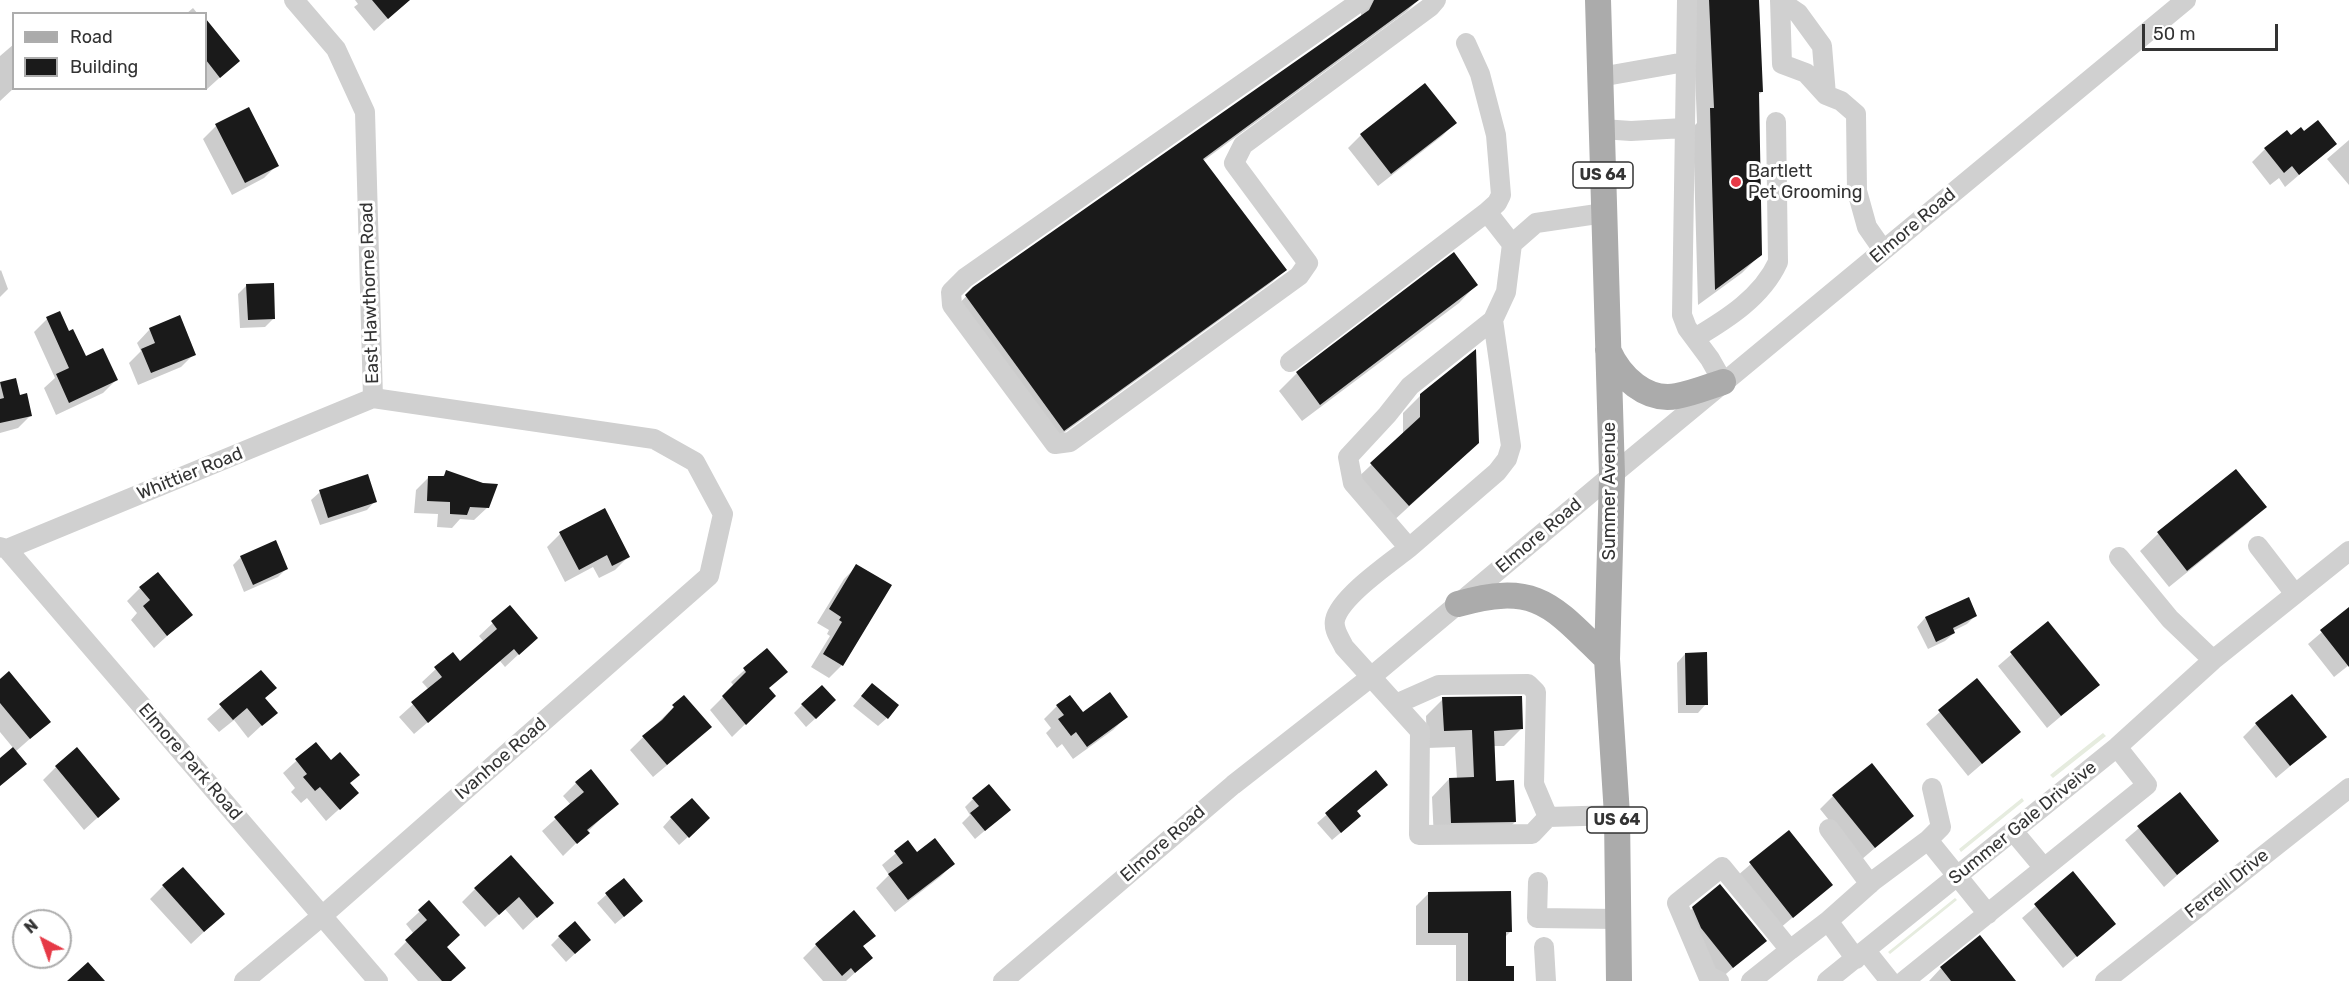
<!DOCTYPE html>
<html>
<head>
<meta charset="utf-8">
<style>
	body { margin:0 }
	#map { position:relative; width:2349px; height:981px; overflow:hidden; background:#fff; font-family:Rubik,sans-serif }
	canvas { display:block }
	.legend { position:absolute; left:12px; top:12px; width:195px; height:78px; box-sizing:border-box; background:#fff; border:2px solid #adadad; margin:0; padding:8px 10px; list-style:none; font-size:18px; color:#333 }
	.legend li { display:flex; align-items:center; gap:12px; height:30px }
	.legend b { width:30px; border:2px solid #adadad }
	.north { position:absolute; left:12px; top:909px; width:60px; height:60px; box-sizing:border-box; background:#fff; border:2px solid #adadad; border-radius:50%; rotate:319deg; font-size:16px; font-weight:700; line-height:24px; text-align:center; color:#333 }
	.north::after { content:''; display:block; margin:auto; width:21px; height:27px; background:#e63946; clip-path:polygon(50% 0,100% 100%,50% 72%,0 100%) }
	.scale { position:absolute; left:2142px; top:24px; width:136px; height:27px; box-sizing:border-box; border:3px solid #333; border-top:0; padding-left:8px; font-size:18px; line-height:21px; white-space:nowrap; color:#333; -webkit-text-stroke:4px #fff; paint-order:stroke }
</style>
</head>
<body>
<div id="map">
<canvas width="2349" height="981"></canvas>
<ul class="legend">
<li><b style="height:8px;background:#ababab"></b>Road</li>
<li><b style="height:16px;background:#1a1a1a"></b>Building</li>
</ul>
<div class="north">N</div>
<div class="scale">50 m</div>
</div>
<script>
const ctx = document.querySelector('canvas').getContext('2d');
ctx.lineJoin = 'round';
function paint(path, color) { ctx.fillStyle = color; ctx.fill(path, 'evenodd'); }
function trace(path, color, width, dash) { ctx.strokeStyle = color; ctx.lineWidth = width; ctx.lineCap = dash ? 'butt' : 'round'; ctx.setLineDash(dash || []); ctx.stroke(path); }
function label(font, color, halo, rows, align = 'center') {
  ctx.font = font + ' Rubik,sans-serif'; ctx.lineWidth = 6; ctx.setLineDash([]); ctx.textBaseline = 'middle'; ctx.strokeStyle = halo; ctx.fillStyle = color; for (const [text, x, y, turn = 0] of rows) {
    ctx.save(); ctx.translate(x, y); ctx.rotate((+turn || 0) * Math.PI / 180); ctx.textAlign = isNaN(turn) ? turn : align; if (halo) ctx.strokeText(text, 0, 0); ctx.fillText(text, 0, 0); ctx.restore();
  }
}
const green = new Path2D(`
	M2103 733 2106 736 2053 778 2050 775Z
	M2022 798 2024 801 1961 852 1959 849Z
	M1955 898 1957 900 1890 954 1888 952Z`);
const shadow = new Path2D(`
	M355 0H408L374 31 354 7 358 4Z
	M1371 0H1418L1406 12 1203 161 1285 270 1272 282 1051 442 954 309 974 288 1361 17V11Z
	M1692 0H1758L1762 92 1757 96 1760 255 1742 273 1698 305 1693 127 1697 123Z
	M193 8 198 14H186Z
	M206 22 238 61 206 90Z
	M14 44V88L0 101V56Z
	M1425 85 1455 123 1442 136 1378 186 1348 148 1361 135Z
	M216 126 277 165 264 178 232 195 203 139Z
	M2303 133 2335 144 2285 187 2279 178 2270 185 2252 162 2265 149Z
	M2349 140V185L2327 159Z
	M1453 255 1476 285 1459 303 1302 421 1279 391 1297 373Z
	M1 270 8 289 0 297V271Z
	M247 285 274 318 265 327 240 328 238 294Z
	M59 313 68 333 85 358 116 380 103 393 56 415 44 388 55 378 34 332 47 319Z
	M150 329 194 354 181 367 138 385 129 363 141 351 137 343Z
	M15 380 19 397 31 415 18 428 0 433V383Z
	M1421 395 1460 460 1391 523 1353 482 1403 435V413Z
	M2236 471 2265 507 2247 524 2169 587 2140 551 2158 534Z
	M447 472 488 507 474 520 460 519 452 528 437 527 438 514 414 513 416 490 429 477 441 478Z
	M320 492 375 501 367 510 320 525 311 500Z
	M560 534 628 557 615 570 599 578 593 567 565 582 547 547Z
	M241 557 286 569 278 577 244 592 233 565Z
	M857 566 842 665 829 678 811 667 830 636 827 634 829 630 817 623 844 579Z
	M140 588 191 614 154 648 131 620 137 613 127 601Z
	M1968 599 1975 616 1967 624 1953 631 1954 633 1945 641 1928 649 1917 627 1925 618Z
	M510 607 536 638 505 667 500 661 414 734 399 717 429 690 422 682 452 654 460 663 484 642 479 636Z
	M2349 609V665L2334 677 2308 644Z
	M2048 623 2098 685 2047 728 1998 666Z
	M767 650 768 688 774 696 732 737 710 710 734 686 731 682Z
	M1685 654 1706 704 1698 713H1678L1677 663Z
	M261 672 275 688 264 699 275 713 248 738 234 720 219 732 207 719Z
	M1977 680 2019 732 1968 776 1926 724Z
	M0 681 49 722 15 752 25 764 0 786V760L14 749 0 732Z
	M864 693 887 718 878 726 853 706Z
	M684 697 697 740 653 777 630 750Z
	M1443 699 1522 728 1504 746H1493L1494 782 1515 822 1497 839 1434 840 1432 797 1449 779H1457L1455 747 1427 748 1426 716Z
	M802 705 826 709 806 727 794 713Z
	M1057 706 1082 714 1126 717 1113 730 1073 759 1062 744 1057 748 1046 733 1051 728 1044 719Z
	M2256 724 2325 737 2276 778 2243 737Z
	M315 744 357 793 326 821 307 798 301 803 291 792 295 788 283 773Z
	M56 767 118 799 84 830 43 780Z
	M1376 772 1351 824 1332 840 1317 823Z
	M576 783 617 803 563 856 542 831 571 805 563 796Z
	M2179 794 2217 840 2164 887 2125 840Z
	M1833 796 1912 816 1861 860 1820 809Z
	M973 799 1009 810 975 839 962 823 970 815 965 807Z
	M671 818 699 827 679 845 663 827Z
	M1788 832 1831 885 1779 929 1737 876Z
	M908 843 916 854 953 864 940 877 895 912 876 888 889 875 882 865Z
	M2073 874 2114 924 2063 968 2022 918Z
	M623 880 633 909 615 924 597 903Z
	M163 886 223 914 191 944 150 899Z
	M475 889 552 903 523 930 505 909 485 927 462 902Z
	M1429 893 1510 932 1504 938V968L1513 981H1456V945H1416V906Z
	M429 903 450 981H418L394 954 414 934 406 924Z
	M1693 908 1765 940 1719 980 1679 921Z
	M873 936 862 947 871 958 846 981H823L803 958 816 945Z
	M559 937 581 948 566 962 551 945Z
	M1941 968 2014 981H1929Z`);
const building = new Path2D(`
	M372 0H410L388 19Z
	M1374 0H1419L1203 159 1287 270 1064 431 965 295 973 287 1369 10Z
	M1709 0H1759L1763 92H1759L1762 255 1715 290 1710 108H1714Z
	M206 19 240 61 220 78 206 60Z
	M1425 83 1457 123 1391 174 1360 134Z
	M249 107 279 166 245 183 215 124Z
	M2318 120 2337 144 2299 175 2292 166 2284 173 2264 148 2287 130 2291 135 2301 127 2304 131Z
	M1454 252 1478 285 1320 405 1296 372Z
	M274 283 275 319 248 320 246 284Z
	M60 311 69 331 73 329 86 356 103 348 118 380 69 403 56 374 69 368 46 317Z
	M180 315 196 355 151 373 141 349 155 343 149 328Z
	M1476 349 1479 443 1409 506 1370 463 1420 417V394Z
	M16 378 20 395 27 393 32 416 0 423V399L4 398 0 382Z
	M2236 469 2267 507 2187 571 2157 532Z
	M446 470 483 483 498 484 489 508 470 507 467 515 450 514V502L427 501 428 476H444Z
	M368 474 377 502 328 518 319 490Z
	M605 508 630 557 612 566 607 555 579 570 559 532Z
	M276 540 288 569 253 585 240 556Z
	M856 564 892 585 843 666 823 654 842 622 839 620 841 617 829 609Z
	M158 572 193 615 167 636 143 606 150 600 139 587Z
	M1969 597 1977 616 1953 628 1955 633 1936 642 1925 617Z
	M510 605 538 638 519 655 514 649 428 723 411 702 442 677 434 667 453 652 460 661 497 629 491 621Z
	M2349 607V667L2320 630Z
	M2048 621 2100 685 2061 716 2010 652Z
	M767 648 788 672 769 688 776 696 746 725 722 696 746 672 743 668Z
	M1707 652 1708 705H1686L1685 653Z
	M261 670 277 688 265 698 278 713 262 726 247 708 233 720 219 704Z
	M9 671 51 722 30 739 0 703V679Z
	M1977 678 2021 732 1982 764 1938 710Z
	M872 683 899 705 888 719 861 696Z
	M822 685 836 700 816 719 801 704Z
	M1110 692 1128 717 1087 747 1076 732 1071 736 1058 719 1064 715 1056 705 1070 695 1083 712Z
	M2292 694 2327 737 2290 766 2255 723Z
	M684 695 712 727 667 765 642 736 662 720 674 707 672 705Z
	M1522 696 1523 729 1494 731 1496 781 1514 780 1516 822 1451 823 1449 778 1474 777 1472 730 1444 731 1442 697Z
	M316 742 331 760 340 752 360 775 350 783 359 793 340 810 320 787 315 791 303 777 307 774 295 759Z
	M13 747 27 764 0 786V758Z
	M77 747 120 799 98 818 55 766Z
	M1872 763 1914 816 1875 848 1832 795Z
	M591 769 619 804 587 830 590 833 577 844 554 817 584 792 575 782Z
	M1376 770 1388 785 1357 811 1361 816 1341 833 1325 813Z
	M989 784 1011 810 985 831 970 813 979 806 972 798Z
	M2180 792 2219 841 2177 875 2137 826Z
	M692 798 710 818 689 838 670 817Z
	M1789 830 1833 885 1793 918 1749 862Z
	M935 838 955 864 908 900 888 874 903 863 894 851 908 840 917 852Z
	M511 855 554 903 537 918 519 897 499 915 474 888Z
	M183 867 225 914 204 932 162 885Z
	M2073 871 2116 924 2077 957 2034 904Z
	M624 878 643 901 624 917 605 893Z
	M1720 884 1767 941 1733 968 1701 928 1692 907Z
	M1511 891 1512 932H1506V966H1514V981H1468V933H1428V892Z
	M429 900 460 935 447 947 466 968 451 981H442L405 940 427 920 418 910Z
	M854 910 876 936 863 946 873 958 855 973 851 968 842 976 815 944Z
	M575 921 591 940 575 954 558 936Z
	M1980 935 2016 981H1951L1940 967Z
	M88 962 105 981H67Z`);
const minor = new Path2D(`
	M294 0 336 49 365 112 373 398
	M1362 0 965 278 951 292 952 305 1055 444 1070 442 1299 276 1308 263 1234 163 1243 145 1430 7 1436 0
	M1687 0 1682 315 1687 328 1710 359 1723 382
	M1780 0 1782 64 1806 73 1826 95 1841 101 1856 114 1857 191 1867 227 1883 250
	M1780 1 1798 13 1822 46 1826 95
	M1466 43 1480 74 1496 135 1501 195 1497 203 1487 212
	M1600 77 1685 62
	M1602 129 1631 131 1684 128
	M1604 213 1536 223 1512 244 1506 292 1493 320 1410 386 1387 415 1348 457 1353 483 1409 548C1390 563 1340 597 1335 620 1333 630 1340 638 1344 647L1420 731 1419 835 1532 834 1548 817 1617 815
	M1695 338C1727 319 1762 297 1778 262L1776 122
	M1290 362 1487 212 1512 244
	M2258 546 2295 594
	M0 547 7 549 378 981
	M1409 548 1497 472 1507 459 1511 446 1493 320
	M7 549 373 398
	M2119 557 2170 619 2213 660
	M1396 704 1439 685 1528 684 1536 692 1534 784 1548 817
	M1829 829 1870 884
	M2013 831 2044 868
	M1928 840 1941 827 1932 788
	M1538 882 1537 918 1618 919
	M1828 921 1873 881 1928 840 1988 914
	M1544 947 1546 981
	M1790 950 1828 921 1856 959
	M1866 951 1890 981
	M244 981 322 916 709 576 723 514 695 462 654 439 373 398
	M1003 981 1233 785 1371 677 1612 475 2186 0
	M1719 981 1708 976 1677 903 1722 867 1790 950 1751 981
	M1827 981 2117 747 2213 660 2349 551
	M1904 981 2147 785 2117 747
	M2105 981 2349 788`);
const major = new Path2D(`
	M1598 0 1612 475 1607 659 1617 815 1619 981
	M1608 350C1620 377 1646 402 1677 396 1693 393 1708 387 1723 382
	M1458 604C1538 581 1553 607 1607 659`);
const markers = [
	[1736,182,6,"#e63946"]
];
const shields = [
	[1603,175,60],
	[1617,820,60]
];
const shieldNames = [
	["US 64",1603,175],
	["US 64",1617,820]
];
const poiNames = [
	["Bartlett",1748,172],
	["Pet Grooming",1748,193]
];
const streetNames = [
	["Elmore Road",1913,226,-40],
	["East Hawthorne Road",370,293,-92],
	["Whittier Road",190,474,-22],
	["Summer Avenue",1610,491,-90],
	["Elmore Road",1539,536,-40],
	["Ivanhoe Road",501,759,-41],
	["Elmore Park Road",190,762,49],
	["Summer Gale Driveive",2023,823,-39],
	["Elmore Road",1163,844,-41],
	["Ferrell Drive",2227,884,-38]
];
paint(green, '#e6ecdf');
paint(shadow, '#0003');
paint(building, '#1a1a1a');
trace(minor, '#d0d0d0', 20);
trace(major, '#ababab', 26);
for (const [x, y, r, color] of markers) { const dot = new Path2D(); dot.arc(x, y, r, 0, 2 * Math.PI); ctx.fillStyle = color; ctx.fill(dot); trace(dot, '#fff', 2); }
for (const [x, y, w] of shields) { const box = new Path2D(); box.roundRect(x - w / 2, y - 13, w, 26, 4.5); ctx.fillStyle = '#fff'; ctx.fill(box); trace(box, '#333', 1.5); }
label('bold 16px', '#333', null, shieldNames);
label('18px', '#333', '#fff', poiNames, 'left');
label('18px', '#333', '#fff', streetNames);
</script>
</body>
</html>
